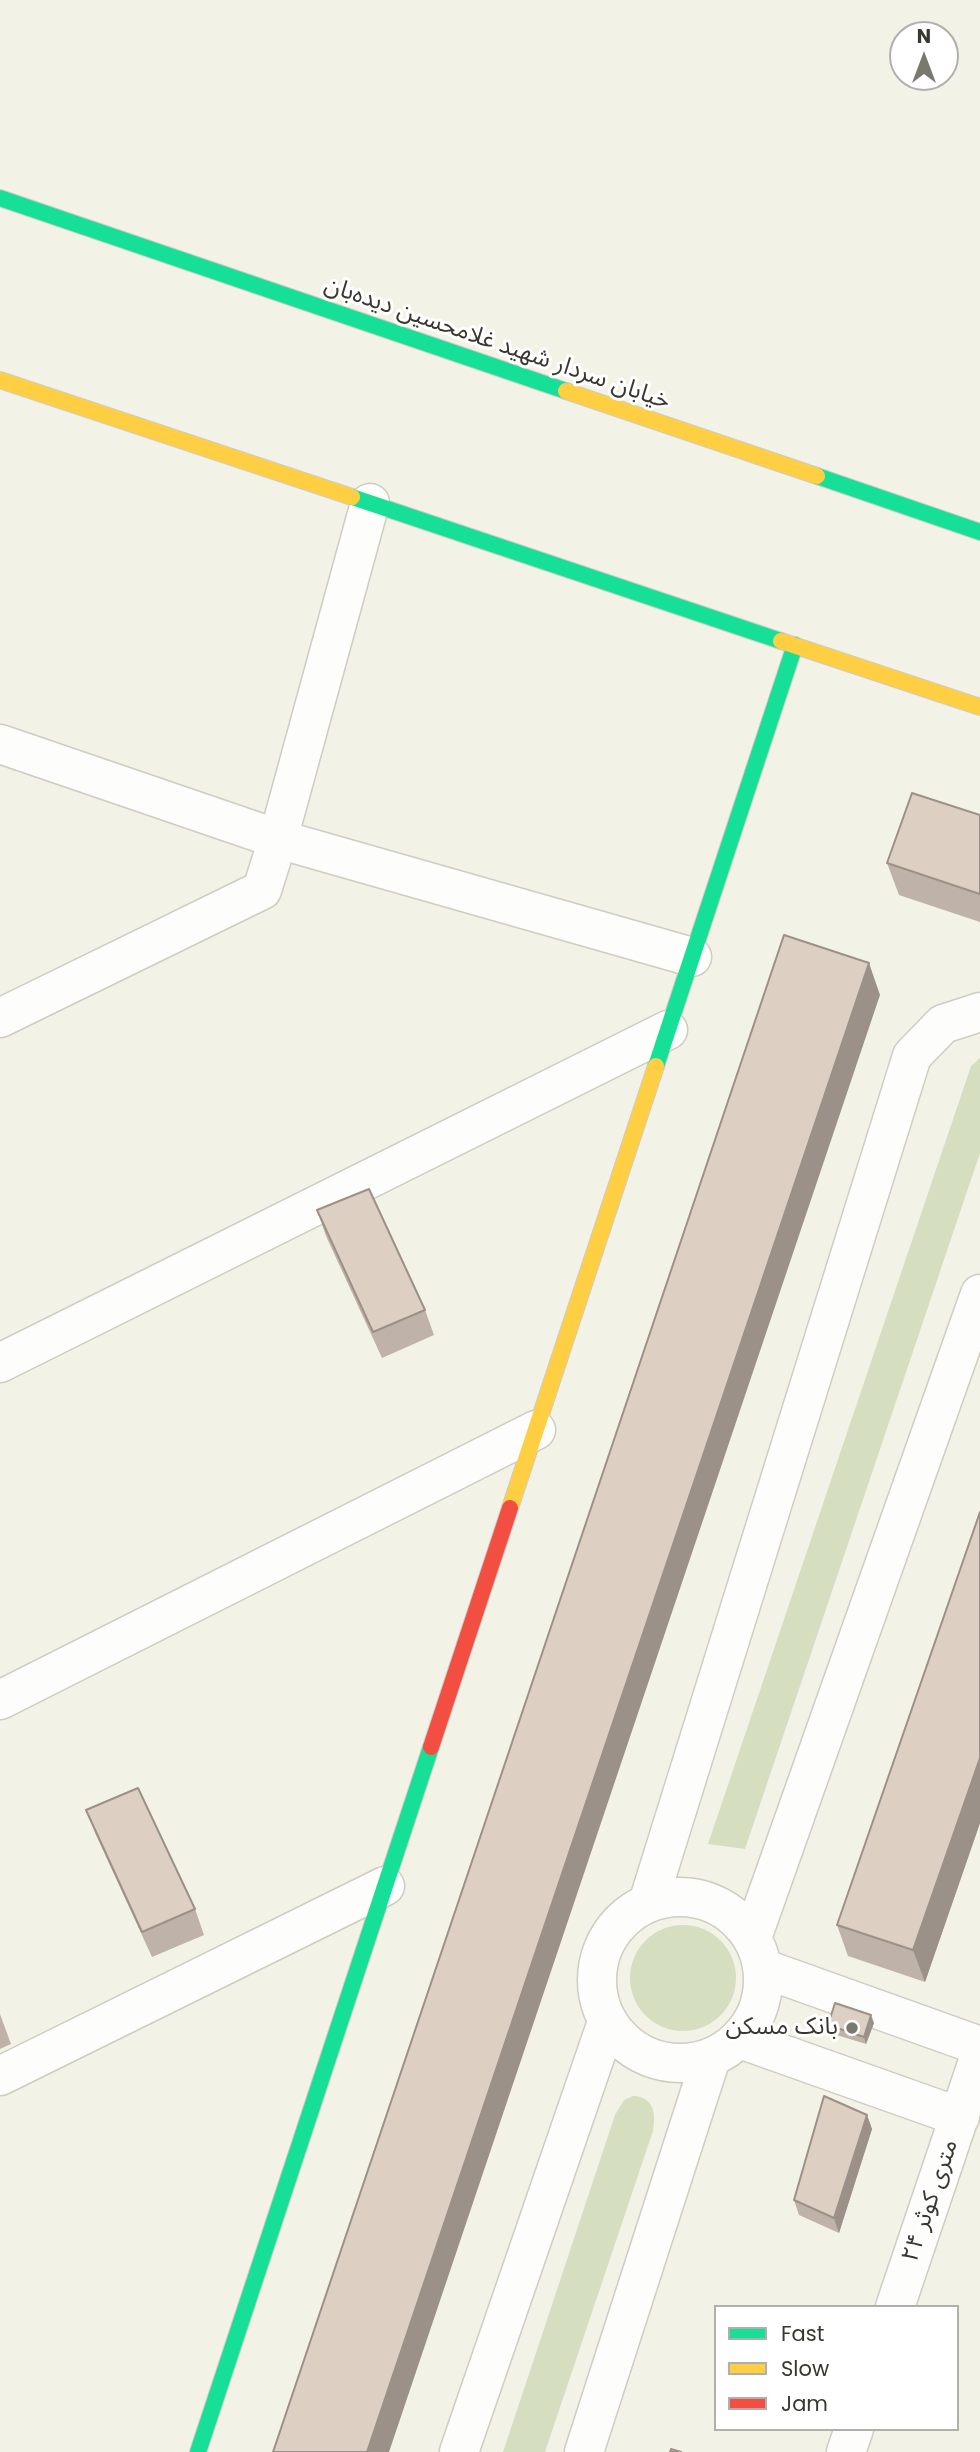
<!DOCTYPE html>
<html>
<head>
<meta charset="utf-8">
<style>
	body { margin:0 }
	#map { position:relative; width:980px; height:2452px; overflow:hidden; background:#f3f2e7; font-family:Poppins,sans-serif }
	canvas { display:block }
	.legend { position:absolute; left:714px; top:2305px; width:245px; height:126px; box-sizing:border-box; background:#fff; border:2px solid #b0afac; margin:0; padding:9px 12px; list-style:none; font-size:21px; color:#393830 }
	.legend li { display:flex; align-items:center; gap:14px; height:35px }
	.legend b { width:35px; border:2px solid #b0afac }
	.north { position:absolute; left:889px; top:21px; width:70px; height:70px; box-sizing:border-box; background:#fff; border:2px solid #b0afac; border-radius:50%; rotate:0deg; font-size:19px; font-weight:700; line-height:28px; text-align:center; color:#393830 }
	.north::after { content:''; display:block; margin:auto; width:24px; height:32px; background:#7a7970; clip-path:polygon(50% 0,100% 100%,50% 72%,0 100%) }
</style>
</head>
<body>
<div id="map">
<canvas width="980" height="2452"></canvas>
<ul class="legend">
<li><b style="height:9px;background:#16e098"></b>Fast</li>
<li><b style="height:9px;background:#ffcf43"></b>Slow</li>
<li><b style="height:9px;background:#f24e42"></b>Jam</li>
</ul>
<div class="north">N</div>
</div>
<script>
const ctx = document.querySelector('canvas').getContext('2d');
ctx.lineJoin = 'round';
function paint(path, color) { ctx.fillStyle = color; ctx.fill(path, 'evenodd'); }
function trace(path, color, width, dash) { ctx.strokeStyle = color; ctx.lineWidth = width; ctx.lineCap = dash ? 'butt' : 'round'; ctx.setLineDash(dash || []); ctx.stroke(path); }
function label(font, color, halo, rows, align = 'center') {
  ctx.font = font + ' Poppins,"Noto Sans Arabic",sans-serif'; ctx.lineWidth = 6; ctx.setLineDash([]); ctx.textBaseline = 'middle'; ctx.strokeStyle = halo; ctx.fillStyle = color; for (const [text, x, y, turn = 0] of rows) {
    ctx.save(); ctx.translate(x, y); ctx.rotate((+turn || 0) * Math.PI / 180); ctx.textAlign = isNaN(turn) ? turn : align; if (halo) ctx.strokeText(text, 0, 0); ctx.fillText(text, 0, 0); ctx.restore();
  }
}
const green = new Path2D(`
	M980 1058V1153L745 1849 708 1844 971 1066Z
	M630 1978a53 53 0 1 1 106 0a53 53 0 1 1-106 0Z
	M633 2096C654 2097 656 2113 653 2131L545 2452H503L615 2115 624 2100Z`);
const street = new Path2D(`
	M0 744 278 839 692 957
	M0 1018 262 890 278 839 370 503
	M0 1363 668 1030
	M0 1700 536 1430
	M597 1980a83 83 0 1 1 166 0a83 83 0 1 1-166 0Z
	M648 1903 912 1056 943 1024 980 1012
	M752 1938 980 1294
	M762 1968 980 2046
	M740 2039 960 2117
	M0 2076 385 1886
	M895 2307 980 2055
	M459 2452 607 2022
	M584 2452 711 2058
	M846 2452 854 2429`);
const fast = new Path2D(`
	M0 198 566 391
	M817 476 980 532
	M352 497 781 641
	M656 1066 795 645
	M198 2452 431 1747`);
const slow = new Path2D(`
	M0 380 352 497
	M566 391 817 476
	M781 641 980 707
	M510 1508 656 1066`);
const jam = new Path2D(`
	M431 1747 510 1508`);
const wall = new Path2D(`
	M980 815V922L899 895 887 863Z
	M317 1210 425 1310 434 1335 382 1358 326 1236Z
	M980 1512V1823L925 1982 848 1956 837 1925Z
	M86 1810 195 1909 204 1935 152 1957 96 1835Z
	M0 2014 11 2044 0 2049Z
	M874 2023 866 2044 830 2033 828 2025Z
	M867 2115 872 2129 839 2233 799 2215 794 2200Z`);
const shadedWall = new Path2D(`
	M869 963 880 995 389 2452H367Z
	M980 1758V1823L925 1982 913 1950Z
	M871 2015 874 2023 866 2044 864 2037Z
	M867 2115 872 2129 839 2233 834 2218Z`);
const building = new Path2D(`
	M912 793 980 815V894L887 863Z
	M784 935 869 963 367 2452H273Z
	M369 1189 425 1310 373 1332 317 1210Z
	M980 1512V1758L913 1950 837 1925Z
	M138 1788 195 1909 142 1932 86 1810Z
	M835 2003 871 2015 864 2037 828 2025Z
	M824 2096 867 2115 834 2218 794 2200Z
	M671 2449 681 2452H670Z`);
const markers = [
	[852,2028,7,"#7a7970"]
];
const streetNames = [
	["خیابان سردار شهید غلامحسین دیده‌بان",497,344,19],
	["۲۴ متری کوثر",931,2201,-71]
];
const poiNames = [
	["بانک مسکن",838,2028]
];
paint(green, '#d5dfbf');
trace(street, '#ceccc3', 41);
trace(fast, '#ceccc3', 18);
trace(slow, '#ceccc3', 18);
trace(jam, '#ceccc3', 18);
trace(street, '#fdfdfb', 38);
trace(fast, '#16e098', 16);
trace(slow, '#ffcf43', 16);
trace(jam, '#f24e42', 16);
paint(wall, '#bfb2a8');
paint(shadedWall, '#9b9188');
paint(building, '#decfc3');
trace(building, '#9b9188', 2);
for (const [x, y, r, color] of markers) { const dot = new Path2D(); dot.arc(x, y, r, 0, 2 * Math.PI); ctx.fillStyle = color; ctx.fill(dot); trace(dot, '#fff', 2.5); }
label('24px', '#393830', '#fff', streetNames);
label('24px', '#393830', '#fff', poiNames, 'right');
</script>
</body>
</html>
